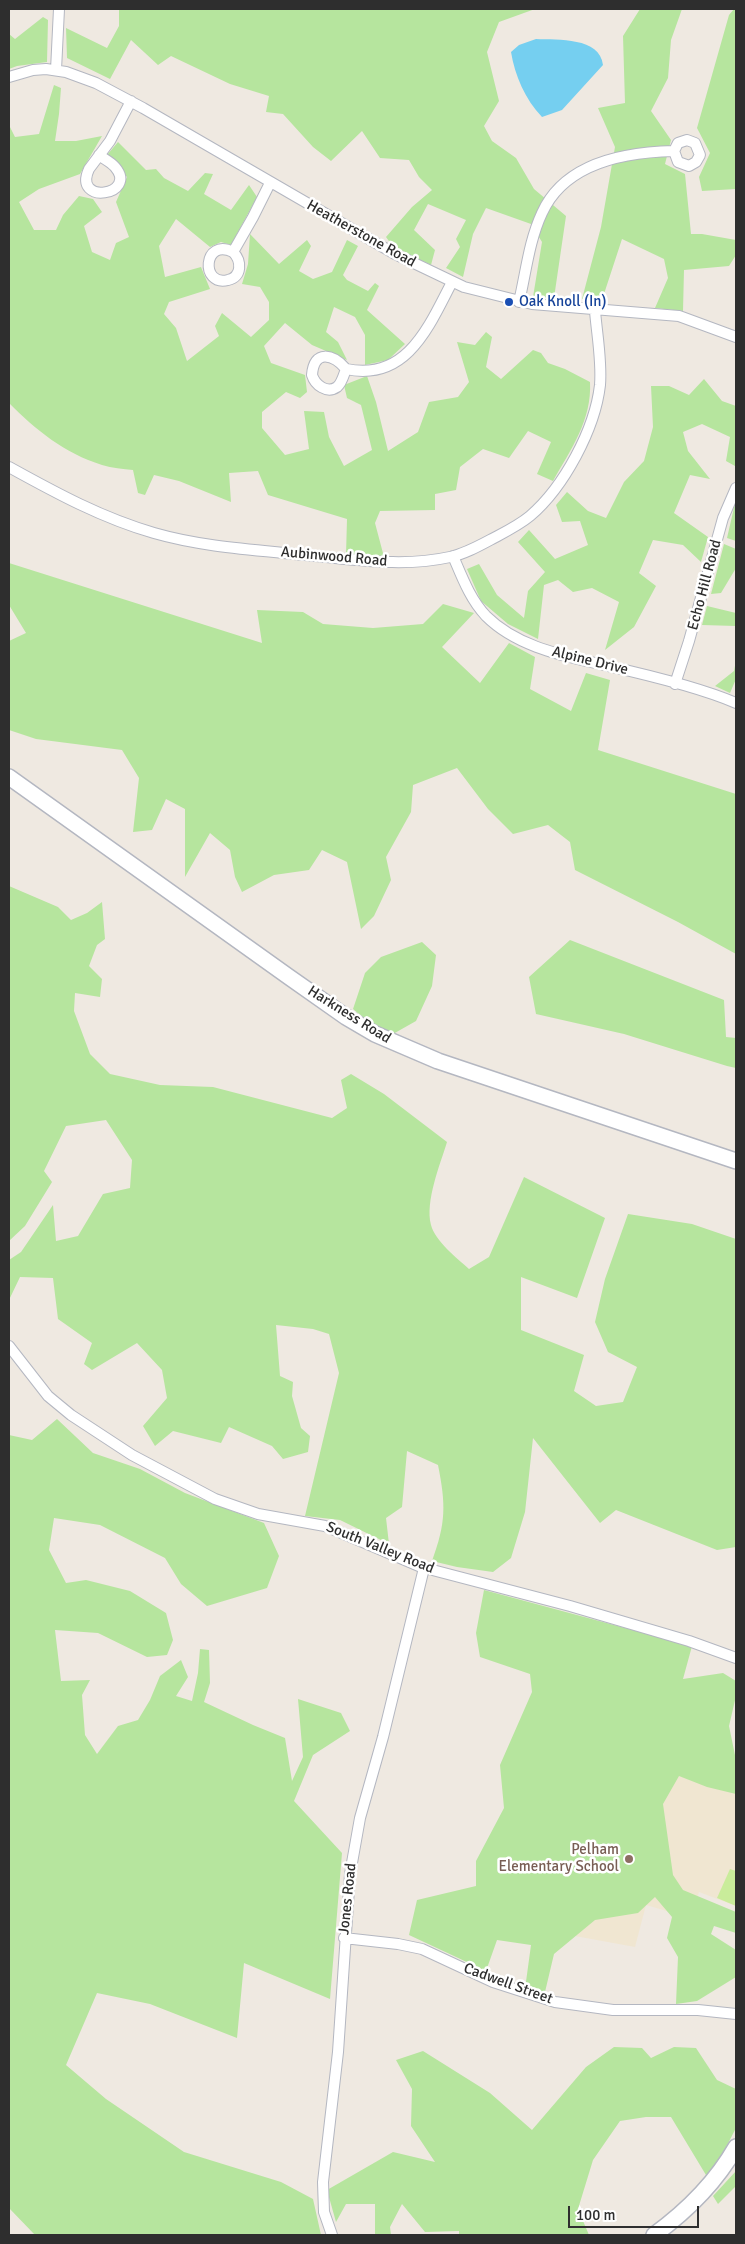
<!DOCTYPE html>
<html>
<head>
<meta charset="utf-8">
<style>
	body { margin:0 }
	#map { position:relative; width:745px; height:2244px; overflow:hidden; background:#efe9e1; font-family:Signika,sans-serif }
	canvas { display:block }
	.frame { position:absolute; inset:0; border:10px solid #2e2e2e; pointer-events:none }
	.scale { position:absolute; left:568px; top:2206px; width:131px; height:22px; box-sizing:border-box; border:2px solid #2e2e2e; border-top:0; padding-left:6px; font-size:15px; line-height:18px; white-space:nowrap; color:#2e2e2e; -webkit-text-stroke:4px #fff; paint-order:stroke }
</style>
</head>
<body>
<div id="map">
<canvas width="745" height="2244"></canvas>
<div class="frame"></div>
<div class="scale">100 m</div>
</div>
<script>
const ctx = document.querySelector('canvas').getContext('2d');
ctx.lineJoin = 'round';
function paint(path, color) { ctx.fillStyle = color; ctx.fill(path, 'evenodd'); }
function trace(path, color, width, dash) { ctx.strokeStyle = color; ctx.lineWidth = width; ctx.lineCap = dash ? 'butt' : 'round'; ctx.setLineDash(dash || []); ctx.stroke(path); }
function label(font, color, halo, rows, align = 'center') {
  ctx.font = font + ' Signika,sans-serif'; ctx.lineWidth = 5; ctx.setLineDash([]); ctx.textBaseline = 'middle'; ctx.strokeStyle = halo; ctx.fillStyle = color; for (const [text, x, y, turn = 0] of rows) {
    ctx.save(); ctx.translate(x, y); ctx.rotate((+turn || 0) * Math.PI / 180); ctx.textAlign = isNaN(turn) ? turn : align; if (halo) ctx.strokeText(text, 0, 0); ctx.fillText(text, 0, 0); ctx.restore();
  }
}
const education = new Path2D(`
	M708 1752 736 1795V1906L699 1892 691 1918 646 1905 635 1947 493 1921 535 1827Z`);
const green = new Path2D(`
	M119 9H535L499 22 487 52 499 101 484 126 492 141 516 158 534 189 566 216 554 298 533 297 542 242 531 224 486 208 473 234 463 277 446 268 460 247 456 239 466 220 428 204 414 230 435 250 431 265 394 248 386 237 412 207 432 190 419 177 409 160 380 158 362 131 331 161 313 147 283 114 266 112 269 96 230 84 171 56 158 65 131 40 110 79 67 58 66 28 107 48 119 26Z
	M640 9H682L671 40 668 78 651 111 671 140 665 164 685 174 691 234H702L736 240V255L729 266 684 270 683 311 655 308 668 278 664 259 622 239 603 297 582 299 601 227 615 147 598 108 625 103 623 36Z
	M734 9H736V189L702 191 699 177 710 153 697 128 729 15Z
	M43 17 48 20 47 62 17 66 9 69V34L15 39Z
	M54 85 61 88 59 114 55 141H76L102 136 80 174 39 189 19 202 34 230H56L63 215 79 196 93 199 102 212 84 226 92 252 110 260 116 243 129 237 116 202 127 177 107 155 118 142 146 170 156 169 164 178 188 191 205 173 213 174 204 194 231 210 249 185 257 197 231 245 221 242 210 247 176 219 159 246 165 277 201 267 210 289 169 302 164 314 176 328 187 361 219 336 215 326 222 313 251 337 269 320V302L260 287 242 284 248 264 250 234 279 264 307 240 311 246 299 271 313 279 332 272 347 240 358 246 343 275 347 280 368 291 375 283 379 286 367 310 405 344 388 360 365 365V335L355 317 334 307 326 332 338 342 347 360 312 345 285 323 264 346 271 363 305 375 307 392 300 398 286 392 262 412V428L285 455 309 449 304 411 324 412 329 437 344 466 372 450 361 405 347 398 344 385 367 376 376 402 388 451 418 432 429 402 458 397 469 382 457 342 475 345 486 332 492 337 486 367 501 379 533 350 541 353 548 363 565 369 590 382C592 420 571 449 553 481L537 474 551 442 528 431 509 458 483 449 460 467 456 490 435 494V510L380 511 375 523 384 557 346 555 347 519 268 495 258 471 229 473 231 502 179 481 154 475 145 495 138 493 133 470C123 469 112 468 102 465 64 453 36 430 9 403V125L15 137 39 134Z
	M704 379 722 401 736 406V464L735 466 726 461 730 437 702 424 683 432 688 451 710 479 690 475 674 513 708 537 701 562 683 545 653 540 639 573 656 586 634 627 605 650 619 602 592 588 573 592 558 580 544 585 538 639 508 624 481 601 467 569 479 564 497 595 524 618 528 591 545 572 518 542 529 530 555 559 588 545 580 521 562 522 556 505 567 492 588 511 606 518 624 482 644 461 653 427 651 386H669L689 395Z
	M736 499V541L727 538Z
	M724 544 736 549V568L721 593 711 594Z
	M9 563 262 643 257 610 303 612 323 624 373 628 423 624 443 604 474 613 442 647 480 683 509 643 535 657 530 689 571 711 586 673 610 680 598 750 736 794V954L678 922 575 870 570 842 548 825 513 834 488 809 457 768 413 785 411 812 386 857 391 880 374 916 361 929 347 862 322 850 309 870 274 875 242 892 235 877 230 850 210 833 185 877V809L166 799 152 830 133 832 139 778 122 750 36 739 9 730V641L26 633 9 605Z
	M707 606 736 613V626L702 625Z
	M736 660V679L730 693 715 686 734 671Z
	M9 886 58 907 71 920 87 913 102 902 105 939 97 945 89 966 102 979 100 997 75 993 74 1011 90 1054 110 1074 160 1085 213 1087 332 1118 347 1108 341 1080 351 1074 384 1094 447 1142C440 1165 425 1201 431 1225 435 1241 457 1258 469 1269L489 1257 524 1177 605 1218 577 1298 521 1277V1330L584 1355 574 1391 596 1406 623 1402 637 1367 608 1352 595 1322 605 1279 628 1214 692 1224 736 1239V1547L717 1550 616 1510 600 1523 533 1438 525 1512 511 1558 493 1572 457 1567 432 1561C446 1523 446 1505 438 1465L407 1451 402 1507 386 1518 389 1544 340 1520 305 1516 339 1373 329 1334 313 1329 276 1325 280 1376 293 1382 292 1396 301 1428 310 1436 308 1452 283 1459 272 1446 229 1427 221 1443 173 1431 155 1446 143 1426 167 1398 162 1370 137 1343 92 1370 84 1364 92 1343 58 1319 53 1278 20 1277 9 1300V1260L21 1252 53 1205 56 1241 78 1236 103 1194 130 1188 132 1160 106 1120 66 1126 44 1171 52 1182 25 1226 9 1241Z
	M570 940 724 1000 726 1037 736 1038V1068L727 1066 624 1034 536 1014 529 977Z
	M422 942 436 955 432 986 416 1021 393 1034 378 1030 353 1009 365 973 381 957Z
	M57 1419 93 1453 140 1469 185 1493 264 1523 279 1556 267 1588 207 1606 181 1584 165 1558 100 1525 54 1518 49 1550 66 1583 86 1580 130 1591 166 1613 173 1640 167 1655 147 1657 98 1633 55 1630 61 1681 90 1680 82 1695 85 1735 97 1754 118 1726 138 1720 150 1700 160 1676 181 1660 188 1677 176 1696 192 1701 198 1673 200 1649 209 1650 210 1683 204 1702 253 1725 285 1738 292 1781 303 1757 298 1699 341 1713 350 1731 313 1755 294 1801 342 1853 330 1999 244 1963 237 2038 150 2004 97 1993 66 2065 106 2099 184 2152 281 2182 313 2199 321 2235H35L9 2208V1435L32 1440Z
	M484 1590 692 1646 683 1679 723 1673 736 1681V1696L729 1726 736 1760V1794L707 1787 679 1776 663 1804 673 1875 683 1890 736 1912V1933L714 1926 711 1934 736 1950V1977L697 2001 676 2004 678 1957 667 1938 672 1917 655 1897 638 1913 595 1920 554 1954 545 1992 525 1989 531 1945 497 1940 486 1971 409 1935 417 1900 476 1886V1861L504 1808 500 1765 532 1692 530 1674 480 1657 476 1633Z
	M614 2047 642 2048 651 2058 674 2047 696 2048 717 2080 736 2089V2128L709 2180 671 2117H646L620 2121 593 2160 578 2209 589 2235H459V2231L425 2232 402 2204 390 2227 391 2235H375V2204H346L336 2222 327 2190 393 2152 435 2162 411 2126 412 2089 396 2060 423 2051 490 2093 532 2130 586 2067Z
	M736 2171V2186L718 2204 713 2196Z`);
const pitch = new Path2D(`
	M730 1869 736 1871V1906L717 1898Z`);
const water = new Path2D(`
	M536 39C558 40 600 37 603 65L562 110 542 117C525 99 515 76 511 52L519 45Z`);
const minor = new Path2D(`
	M56 70 59 9
	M9 77 33 70 46 69 66 72 96 83 143 108 395 254 464 287 532 304 679 316 736 337
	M99 155C104 159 111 162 115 167 139 195 72 206 89 169L110 141 131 101
	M233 252C203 237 200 287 228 280 242 277 242 261 233 252L253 217 270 183
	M519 302C526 272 529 241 542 213 565 162 625 152 674 151L678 162 689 166 696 162 700 155 695 143 687 140 678 143 674 151
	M346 369C333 354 314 349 312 375 315 385 327 394 337 387 342 383 344 374 346 369 407 382 429 326 452 282
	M9 467C56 493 102 518 154 533 206 548 261 550 315 556 360 560 405 567 450 557 464 554 477 547 490 540 503 533 518 526 530 516 564 487 595 429 600 385 602 361 597 335 595 311
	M453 556C462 577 470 599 486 616 518 648 566 656 608 666 648 675 699 687 736 703
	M675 684 689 641 723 518 736 488
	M9 1346 48 1396 71 1415 132 1455 215 1499 258 1514 325 1526 421 1567 570 1606 689 1641 736 1658
	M344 1938 398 1944 422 1949 493 1982 555 2002 613 2010H698L736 2014
	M332 2235 324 2212 323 2182 338 2052 350 1874 360 1818 383 1737 424 1568`);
const secondary = new Path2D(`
	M9 777 289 977 346 1017 375 1034 438 1061 736 1161
	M654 2235C687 2211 716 2182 736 2147`);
const markers = [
	[509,302,5,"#1a4fb4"],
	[629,1859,5,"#8d6e63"]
];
const streetNames = [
	["Heatherstone Road",361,234,29],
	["Aubinwood Road",334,557,5],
	["Echo Hill Road",705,585,-75],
	["Alpine Drive",590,661,14],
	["Harkness Road",349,1015,32],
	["South Valley Road",380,1548,22],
	["Jones Road",348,1899,-84],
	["Cadwell Street",508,1984,20]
];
const transitNames = [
	["Oak Knoll (In)",519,302]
];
const educationNames = [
	["Pelham",619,1850],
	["Elementary School",619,1867]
];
paint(education, '#f0e6d1');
paint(green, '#b6e59e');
paint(pitch, '#c9ec9a');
paint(water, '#75cff0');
trace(minor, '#b4b7c1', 12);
trace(secondary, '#b4b7c1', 18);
trace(minor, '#fff', 10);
trace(secondary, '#fff', 15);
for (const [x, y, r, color] of markers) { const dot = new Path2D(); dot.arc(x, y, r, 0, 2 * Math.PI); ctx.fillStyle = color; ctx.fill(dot); trace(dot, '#fff', 2); }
label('15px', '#2e2e2e', '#fff', streetNames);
label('15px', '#164399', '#fff', transitNames, 'left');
label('15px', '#785e54', '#fff', educationNames, 'right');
</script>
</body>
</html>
